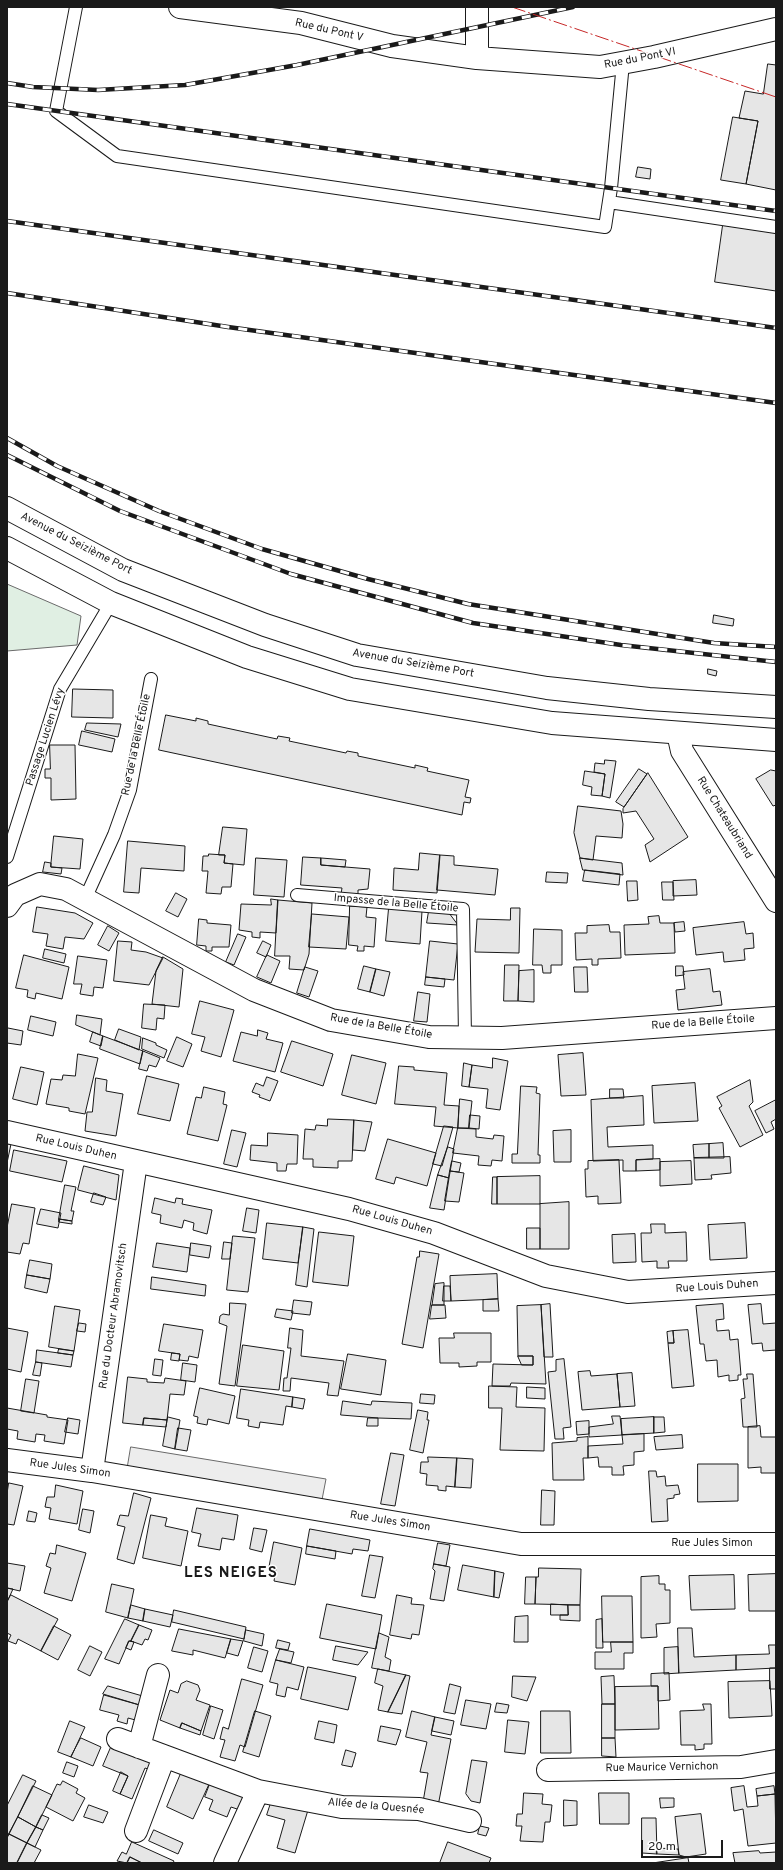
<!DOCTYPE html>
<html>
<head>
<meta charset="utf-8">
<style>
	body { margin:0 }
	#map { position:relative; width:783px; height:1870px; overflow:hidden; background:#fff; font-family:Overpass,sans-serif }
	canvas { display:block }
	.frame { position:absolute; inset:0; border:8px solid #1a1a1a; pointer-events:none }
	.scale { position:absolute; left:641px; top:1840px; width:82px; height:18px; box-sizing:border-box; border:2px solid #1a1a1a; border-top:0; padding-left:5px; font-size:12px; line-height:14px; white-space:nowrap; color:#1a1a1a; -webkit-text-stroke:3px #fff; paint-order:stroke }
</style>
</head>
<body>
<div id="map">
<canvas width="783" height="1870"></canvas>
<div class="frame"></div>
<div class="scale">20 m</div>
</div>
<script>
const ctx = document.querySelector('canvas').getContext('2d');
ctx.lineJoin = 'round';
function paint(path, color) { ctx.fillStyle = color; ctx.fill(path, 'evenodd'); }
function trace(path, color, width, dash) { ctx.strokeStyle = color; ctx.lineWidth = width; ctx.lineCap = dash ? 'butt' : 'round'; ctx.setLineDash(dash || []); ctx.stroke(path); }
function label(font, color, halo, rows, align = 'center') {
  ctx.font = font + ' Overpass,sans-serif'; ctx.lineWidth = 3; ctx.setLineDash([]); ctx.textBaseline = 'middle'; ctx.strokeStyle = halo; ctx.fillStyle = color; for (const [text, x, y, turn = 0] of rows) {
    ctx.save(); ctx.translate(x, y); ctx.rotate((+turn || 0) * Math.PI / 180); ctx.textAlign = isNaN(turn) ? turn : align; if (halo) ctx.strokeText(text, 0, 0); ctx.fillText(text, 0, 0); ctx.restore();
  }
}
const green = new Path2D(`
	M7 584 81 616 77 645 7 651Z`);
const parking = new Path2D(`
	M131 1447 326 1479 320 1510 126 1477Z`);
const building = new Path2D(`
	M768 64 776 65V190L746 184 758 121 739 118 745 91 763 94Z
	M733 117 758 121 746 184 721 180Z
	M638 167 651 169 650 179 636 177Z
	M723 225 776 233V291L715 282Z
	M714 615 734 619 733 626 713 623Z
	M708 669 717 671 716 676 708 674Z
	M73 689 113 690V718L72 717Z
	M166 715 196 721V718L208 721V724L277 739 278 736 290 738 289 741 346 753 347 751 358 753V756L415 768V765L428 768 427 771 469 780 465 797 471 798 470 803 464 802 462 815 159 750Z
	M87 723 121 724 118 737 85 730Z
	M82 731 115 739 112 752 79 745Z
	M50 745H75L76 799 51 800V778H45V769H50Z
	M605 760 616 761 610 798 602 796 605 774 594 772 595 763 604 764Z
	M639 769 647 774 624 807 616 802Z
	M771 770 776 771V805L773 806 756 779Z
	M585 771 605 774 602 796 591 795 592 787 583 785Z
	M648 773 688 837 650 862 645 845 654 839 636 811 623 813V809Z
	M578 806 621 811 623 824 622 838 596 836 593 860 580 858 574 833Z
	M223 827 247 829 244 865 224 863 225 855H219Z
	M54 836 83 839 80 869 51 867Z
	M128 841 185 846 184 871 141 868 139 893 124 892Z
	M420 853 440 855 437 893 393 890 394 868 418 870Z
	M209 854 225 855 224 863 233 864 231 887H222L221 894 206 893 208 871H202L203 856H208Z
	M440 855 454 856V865L498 869 495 895 437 890Z
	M303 857 321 858V865L370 869 368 889 358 890V896L341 894 342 888 301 885Z
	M256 858 287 860 284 897 254 895Z
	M321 858 346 860 345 867 321 865Z
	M580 858 622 863 623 875 583 870Z
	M45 862 51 863V867L62 868 61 874 43 872Z
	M585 870 620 874 619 885 583 881Z
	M547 872 568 873 567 883 546 882Z
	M696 880 697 895 673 896V881Z
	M627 881H637L638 900 628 901Z
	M662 882H673L674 900H663Z
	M176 893 187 899 178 917 166 911Z
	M271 899 278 900 276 933 260 932V938L252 937V932L239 930 241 904 271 905Z
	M278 900 312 903 309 954 304 970 289 969 290 956H275Z
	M350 906 367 907 366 917 376 918 374 947 364 946V951H357L358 946 349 945Z
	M37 907 75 913 93 923 84 939 65 937 63 949 46 946 48 934 33 932Z
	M389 908 422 911 420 944 386 941Z
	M511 908H520L519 953 475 952 477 919 510 920Z
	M429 911 449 913 458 925 427 923Z
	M312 914 349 917 346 949 309 947Z
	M659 916 660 923H674L675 953 625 955 624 925 649 924 648 917Z
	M199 919 207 920V923L231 925 229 947H212V951H206V946L197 945Z
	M684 922 685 931 675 932 674 923Z
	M744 922 746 934 753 933 754 948 744 949 745 960 724 962 723 952 696 955 693 928Z
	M609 925 610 932H620L621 958 598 959V965H592V959L576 960 575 933H587V926Z
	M108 926 119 933 109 951 98 945Z
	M534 929 562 930V965H551V973H543L542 965H533Z
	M238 934 246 937 234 965 226 962Z
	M118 941 132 942 131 950 146 952 163 958 149 985 114 981Z
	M263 941 271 945 266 957 257 953Z
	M430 941 458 944 454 980 426 977Z
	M45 949 66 954 64 963 43 958Z
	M24 955 69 967 62 999 36 993 35 999 27 997 28 990 16 988Z
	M267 955 280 961 271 983 257 977Z
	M78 956 107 960 103 988 94 987 93 996 80 994 82 984H74Z
	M163 957 183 969 179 1007 152 1004 156 971Z
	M505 965H519L518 1001H504Z
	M364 966 376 969 370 992 358 989Z
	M676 966H683L684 975 676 976Z
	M305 967 318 971 309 997 297 993Z
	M574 967H587L588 992H575Z
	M376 969 390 972 384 996 370 992Z
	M710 969 713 992 720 991 722 1005 678 1010 676 990 685 989 683 972Z
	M534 970V1002L518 1001 519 971Z
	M426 977 445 979 444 987 425 985Z
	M418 992 430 994 427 1022 414 1021Z
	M200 1001 234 1010 221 1057 201 1051 205 1037 192 1034Z
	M144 1004 165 1005 164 1019 157 1018 156 1030 142 1028Z
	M77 1015 102 1019 100 1035 76 1025Z
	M31 1016 56 1022 53 1036 28 1030Z
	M8 1028 23 1031 21 1045 7 1043Z
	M119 1029 141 1037 139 1050 115 1040Z
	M258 1030 268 1033 266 1039 283 1043 275 1072 233 1061 241 1032 257 1036Z
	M93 1032 103 1036 101 1046 90 1042Z
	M103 1036 143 1051 140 1064 100 1049Z
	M177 1037 192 1044 183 1067 167 1061Z
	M143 1038 156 1043V1045L167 1050 164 1058 142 1049Z
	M292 1041 333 1054 323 1086 281 1072Z
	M143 1051 160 1058 156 1067 149 1065 147 1071 139 1069Z
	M583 1053 586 1095 561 1096 558 1055Z
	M78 1054 98 1058 85 1114 69 1111V1108L46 1104 51 1079 62 1080 63 1075 75 1076Z
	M352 1055 386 1063 376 1104 342 1095Z
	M493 1058 508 1061 500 1110 486 1108 488 1089 469 1087 472 1065 492 1068Z
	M464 1063 472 1065 469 1087 462 1086Z
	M399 1066 414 1067V1070L447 1073 444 1105 459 1106 458 1128 434 1126 436 1107 395 1104Z
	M21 1067 44 1072 37 1105 13 1099Z
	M147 1076 179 1084 170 1121 138 1114Z
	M267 1077 278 1081 270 1101 259 1097 260 1095 252 1092 256 1083 263 1086Z
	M96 1078 107 1080 106 1091 123 1094 116 1136 85 1131 87 1112H92Z
	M750 1080 753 1102 749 1106 763 1135 740 1147 719 1108 722 1106 717 1097Z
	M695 1083 698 1121 654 1123 652 1086Z
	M521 1086 537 1087 536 1093 540 1094 538 1155H540V1163H512V1154H517Z
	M204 1087 225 1092 223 1104 227 1105 218 1141 187 1134 196 1097 201 1098Z
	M610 1089H623L624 1098H610Z
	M643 1096 644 1125 607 1127 608 1147 653 1145V1159L636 1160V1171H623V1160L593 1161 591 1100Z
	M460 1099 472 1101 469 1128H458Z
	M776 1100V1119L771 1122 774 1129 766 1133 755 1111Z
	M470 1115 480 1116 479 1129 469 1128Z
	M328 1119 354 1120 352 1161H338V1168L313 1167V1159H303L305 1129 315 1130 316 1125 327 1126Z
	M354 1120 372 1122 365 1151 353 1150Z
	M444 1126 453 1127 442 1166 433 1164Z
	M458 1128 476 1129V1137L493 1139 494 1135 504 1136 502 1161 492 1160 491 1166 478 1165 479 1156 453 1153Z
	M232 1130 246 1133 237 1167 224 1164Z
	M571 1130V1162H554L553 1131Z
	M268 1133 298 1135 297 1164H287L286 1171H277V1163L250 1160 251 1145 267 1146Z
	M388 1139 436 1153 427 1186 396 1177 394 1184 376 1179Z
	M723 1143 724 1158H709V1144Z
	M7 1144H11L7 1163Z
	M709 1144V1158H694L693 1145Z
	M448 1147 454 1149 449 1178 438 1175Z
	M14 1150 67 1161 62 1182 10 1171Z
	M730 1157 731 1173 711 1175 712 1179 695 1180 694 1158Z
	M660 1159V1170L636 1171V1160Z
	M619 1160 621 1203 598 1204V1196L586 1197 585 1169H588V1161Z
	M452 1161 461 1163 459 1172 450 1171Z
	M691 1161 692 1184 660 1186V1162Z
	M84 1166 119 1175 116 1200 78 1190Z
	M450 1171 464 1173 459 1202 445 1201Z
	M438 1175 449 1178 444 1210 430 1208Z
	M540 1176V1204H497V1177Z
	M493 1177H497V1204H492Z
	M65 1185 76 1187 71 1211H74L72 1221 59 1219Z
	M94 1193 106 1197 103 1205 91 1202Z
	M155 1198 175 1203 176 1198 183 1199 182 1204 212 1210 207 1234 193 1230 194 1223 184 1220 182 1228 160 1223 161 1215 152 1213Z
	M569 1202V1249H540V1204Z
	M12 1204 35 1208 29 1244 23 1243 20 1254 7 1252V1228Z
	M247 1208 259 1210 256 1233 243 1231Z
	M41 1209 61 1213 58 1228 37 1224Z
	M59 1219 72 1221V1224L59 1222Z
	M267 1223 303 1227 298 1263 263 1259Z
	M745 1223 747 1258 710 1260 708 1225Z
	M651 1224H665V1233L686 1232 687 1261H668L669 1268H657V1261L642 1262 641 1233H651Z
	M303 1227 314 1229 307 1287 296 1285Z
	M527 1228H540V1249H527Z
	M319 1232 354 1236 348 1286 313 1282Z
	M635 1234 636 1262 613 1263 612 1235Z
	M233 1236 255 1238 248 1292 227 1290Z
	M224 1242 232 1243 230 1259H222Z
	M157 1243 190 1248 187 1272 153 1267Z
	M191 1243 211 1246 209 1258 190 1255Z
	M420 1251 439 1254 423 1348 402 1344 417 1257H419Z
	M30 1260 52 1264 50 1279 27 1275Z
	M497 1274 498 1299 451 1301 450 1276Z
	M27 1275 50 1279 47 1293 25 1288Z
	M152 1277 206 1285 205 1296 151 1289Z
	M444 1283V1305H432L435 1284Z
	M444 1286H450L451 1301H443Z
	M498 1299 499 1311H483V1300Z
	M294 1300 312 1302 310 1315 292 1313Z
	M230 1303 246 1304 235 1386 219 1384 227 1326 219 1323 220 1316 223 1314 229 1315Z
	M550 1304 553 1357H544L541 1305Z
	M723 1304 724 1319 716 1320 717 1331 729 1330 730 1340 738 1339 741 1375H738V1380L729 1381V1375L718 1377 717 1360 706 1361 704 1344H700L696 1306Z
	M761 1304 763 1324 776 1323V1350L763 1351 762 1343 752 1344 748 1305Z
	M432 1305H445L446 1318 430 1319Z
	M541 1305 546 1384 511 1383 510 1386H492L493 1364 533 1365V1356H518L517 1306Z
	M55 1306 80 1310 74 1351 49 1347Z
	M277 1309 293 1311 291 1320 275 1317Z
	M79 1323 86 1324 85 1332 77 1331Z
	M164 1324 203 1330 198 1358 189 1356 188 1361 179 1360 180 1354 159 1351Z
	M7 1328 28 1332 21 1372 7 1369Z
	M290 1328 303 1330 301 1356 344 1361 338 1396 327 1395 329 1383 291 1378 290 1391H283L284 1378H287L291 1348H288Z
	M688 1330 694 1386 672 1388 668 1343H674L673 1331Z
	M673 1331 674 1343H668L667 1332Z
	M454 1333H491V1362H477V1366L459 1367V1363H440L439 1338H454Z
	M243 1345 284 1351 279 1390 237 1386Z
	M59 1349 74 1351 73 1355 58 1353Z
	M37 1350 73 1355 71 1367 36 1362Z
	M172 1353 180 1354 179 1361 171 1360Z
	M348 1354 386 1360 381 1395 341 1389Z
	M518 1356H533V1365H522Z
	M155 1359 163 1360 161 1376 153 1375Z
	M564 1359 571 1427 563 1428 564 1439H555L548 1372 556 1371V1360Z
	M36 1362 42 1363 40 1376 33 1375Z
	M183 1363 197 1365 195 1382 181 1380Z
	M590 1371 591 1376 617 1374 620 1407 582 1410 578 1372Z
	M632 1373 635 1406 620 1407 617 1374Z
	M747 1374H753L757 1427H743L741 1399 745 1398 743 1379H747Z
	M128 1377 147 1379V1382L164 1383 165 1378 186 1381 184 1395 170 1394 167 1420 144 1418 143 1425 123 1423Z
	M26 1379 39 1381 34 1413 21 1411Z
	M489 1386 517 1387 516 1407 545 1408 544 1451 500 1450 502 1408H489Z
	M527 1387 545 1388V1399L527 1398Z
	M200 1388 235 1396 229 1424 208 1419 207 1425 197 1423 198 1417 194 1416Z
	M241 1389 293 1397 292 1407 286 1406 283 1425 260 1422 259 1428 248 1426 249 1420 237 1418Z
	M421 1394 435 1395 434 1404 420 1403Z
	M293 1397 305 1399 303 1409 292 1407Z
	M343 1401 371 1405 372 1401 412 1403 411 1419 378 1418 341 1415Z
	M7 1408 47 1415V1417L68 1420 64 1444 44 1441 45 1435 36 1434 35 1442 17 1439 18 1431 7 1429Z
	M418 1410 428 1412 427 1420H429L423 1453 410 1450Z
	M612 1416H620L622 1435 589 1437V1427L613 1424Z
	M168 1417 180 1420 175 1449 163 1446Z
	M654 1417V1433L622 1435 621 1419Z
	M654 1417H664L665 1432 654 1433Z
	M68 1418 80 1420 78 1434 65 1432Z
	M144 1418 167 1420 166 1427 143 1425Z
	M368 1418H378V1426H367Z
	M589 1421V1434L577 1435 576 1422Z
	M760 1426 761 1437H776V1473H761V1467L748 1468V1427Z
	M178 1428 191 1430 187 1451 175 1449Z
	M644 1434V1451L634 1452V1465L623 1466 624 1475H612V1467H599L598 1457 588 1458V1446L623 1444 622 1435Z
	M682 1435 683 1448 656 1450 654 1437Z
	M588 1437V1458H583L584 1480H553L552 1443 577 1441V1438Z
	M391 1453 404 1455 395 1506 381 1504Z
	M428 1457 457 1458 455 1487 446 1486V1491L438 1490V1486L426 1485 427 1474 420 1473 421 1462H428Z
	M457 1458 473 1459 471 1488 455 1487Z
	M698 1464H738V1501L698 1502Z
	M649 1471H656L657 1477 665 1476 666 1486 678 1485 680 1494 674 1495V1498L667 1499 668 1521 652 1522Z
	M9 1483 23 1486 14 1525 7 1524V1494Z
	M56 1485 83 1491 77 1524 49 1519 51 1508 45 1507 47 1497H54Z
	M542 1490 555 1491 554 1525H541Z
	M134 1493 151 1498 134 1564 117 1559 125 1527 117 1525 120 1515 128 1516Z
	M197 1508 238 1515 234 1540 222 1538 220 1550 198 1546 201 1534 192 1532Z
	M83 1509 94 1511 90 1533 79 1530Z
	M29 1511 37 1513 35 1522 27 1521Z
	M151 1515 167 1518 165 1526 188 1531 181 1566 143 1558Z
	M254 1528 267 1530 262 1552 250 1549Z
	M310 1529 370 1540 368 1551 353 1549 352 1554 307 1546Z
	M274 1542 302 1548 295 1585 274 1581 276 1569H269Z
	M438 1543 450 1545 446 1566 434 1564Z
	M57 1545 86 1553 72 1601 44 1593 51 1568 46 1566 50 1553 55 1554Z
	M307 1546 336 1551 335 1559 306 1554Z
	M370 1555 383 1557 375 1598 362 1596Z
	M7 1563 25 1566 20 1591 7 1588Z
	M434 1564 450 1567 444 1601 430 1599 435 1571 433 1569Z
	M463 1565 495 1571 494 1597 458 1590Z
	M539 1568 581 1569 580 1605 535 1604 536 1577H538Z
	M495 1571 504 1573 499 1598 494 1597Z
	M776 1574V1611H749L748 1575Z
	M734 1575 735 1609 691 1610 689 1576Z
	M659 1576V1584H665V1590H670V1623L656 1624 657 1637 641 1638V1577Z
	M526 1577H536L535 1604H525Z
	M112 1584 134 1589 128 1618 106 1612Z
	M7 1588 13 1589 7 1602Z
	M11 1595 58 1619 41 1651 18 1639 16 1644 8 1641 11 1635 7 1633V1602Z
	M397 1595 412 1598 411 1604 424 1605 419 1635 412 1634 411 1639 390 1635Z
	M602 1596H632L633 1642H603Z
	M327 1604 382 1615 376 1649 320 1638Z
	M551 1604 568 1605V1615H551Z
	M131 1605 145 1609 143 1621 128 1618Z
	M568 1605H580V1621L560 1620V1615H568Z
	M145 1609 173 1615 170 1627 143 1621Z
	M174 1610 246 1627 244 1639 172 1622Z
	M528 1616V1642H514L515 1617Z
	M125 1619 139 1625 131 1641H129L119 1664 105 1659Z
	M602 1619 603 1648H596V1620Z
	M139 1625 152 1630 148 1640 145 1639 142 1645 131 1641Z
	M54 1626 71 1635 58 1660 41 1651Z
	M678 1628H692L694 1657 736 1655V1670L679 1673Z
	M179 1629 231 1639 225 1658 193 1650V1655L172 1651Z
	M246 1630 264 1634 262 1646 244 1641Z
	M379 1633 389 1637 385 1657 391 1660 389 1671 372 1668Z
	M231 1639 243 1641 238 1656 227 1653Z
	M278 1640 290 1643 288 1650 276 1648Z
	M129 1641 134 1642 131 1650 126 1648Z
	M611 1642H633V1653H624V1669H595V1652H611Z
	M769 1645H776V1668L736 1670V1655L769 1654Z
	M90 1646 102 1652 90 1676 78 1670Z
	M336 1646 368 1652 358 1665 333 1660Z
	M254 1647 268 1651 262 1672 248 1668Z
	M678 1647 679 1673 664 1674V1648Z
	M280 1649 294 1652 291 1663 276 1660Z
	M276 1660 304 1667 298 1690 287 1687 285 1697 276 1695 278 1684 270 1682Z
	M308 1667 356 1677 348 1710 301 1699Z
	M770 1668H776V1689H770Z
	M378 1669 406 1675 388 1712 378 1710 383 1686 375 1683Z
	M669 1673 670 1700 658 1701V1686H651V1674Z
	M406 1675 410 1676 402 1714 388 1712Z
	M513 1676 536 1677 527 1701 512 1697Z
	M614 1676 615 1704H602L601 1677Z
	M242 1679 263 1685 245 1747 240 1745 235 1761 220 1757 225 1740 220 1739 223 1727 228 1729Z
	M187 1681 198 1685 200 1690 196 1700 210 1705 201 1731 182 1723 180 1728 160 1720 170 1690 178 1693 181 1684Z
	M770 1681 772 1716 729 1718 728 1682Z
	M450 1684 461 1687 455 1714 444 1712Z
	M108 1686 146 1697 143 1706 103 1694Z
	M651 1686H658L659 1729 615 1730V1687Z
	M104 1695 143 1706 139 1721 128 1718 127 1724 117 1721 119 1715 100 1710Z
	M466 1700 491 1704 486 1729 461 1725Z
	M497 1703 509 1705 507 1713 495 1712Z
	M602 1704H615V1738H602Z
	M703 1704H711L712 1744H704V1749L695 1750V1745H681L680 1711 704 1710Z
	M211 1706 223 1710 214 1739 203 1735Z
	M255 1711 271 1716 259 1757 243 1752Z
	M412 1711 435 1717 431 1735 451 1739 438 1806 423 1802 428 1773 420 1772 427 1742 406 1737Z
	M541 1711H570L571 1753H541Z
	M435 1717 454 1721 451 1735 432 1731Z
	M508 1720 529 1722 525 1754 505 1752Z
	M70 1721 85 1727 71 1757 58 1752Z
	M319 1721 337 1725 334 1743 315 1739Z
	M182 1723 201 1731 200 1735 180 1728Z
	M381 1726 401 1730 396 1745 378 1741Z
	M81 1738 101 1747 93 1766 71 1757Z
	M602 1738H615L616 1757 602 1756Z
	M112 1745 155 1760 151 1770 145 1768 132 1799 120 1794 128 1776 103 1766Z
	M346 1750 356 1753 352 1767 342 1765Z
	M472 1760 487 1762 480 1803 471 1801 466 1794Z
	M67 1762 78 1766 74 1777 63 1773Z
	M182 1771 210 1782 193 1819 167 1807Z
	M121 1772 128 1776 120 1794 113 1791Z
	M23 1775 36 1781 7 1838V1806Z
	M63 1781 78 1789 76 1793 85 1798 73 1821 46 1807 57 1784 60 1785Z
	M210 1784 245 1797 240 1810 231 1807 227 1817 209 1810 213 1800 205 1797Z
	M33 1786 52 1795 36 1827 18 1817Z
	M744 1786 747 1807 758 1806 757 1796 775 1794 776 1843 748 1846 743 1809 734 1811 731 1788Z
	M774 1786 775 1794 757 1796 756 1789Z
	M524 1793 543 1794 542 1804 552 1805 550 1822H545L543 1842 520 1841 522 1826H516L517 1814H522Z
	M599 1793H629V1824H600Z
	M660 1798H674V1807L661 1808Z
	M272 1800 308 1810 295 1853 277 1848 285 1820 267 1815Z
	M564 1800 577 1801V1825L564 1826Z
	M89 1805 108 1812 103 1823 84 1817Z
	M701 1814 706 1854 686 1857 679 1855 675 1817Z
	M42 1815 49 1818 43 1830 36 1827Z
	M18 1817 36 1827 27 1843 9 1834Z
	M642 1818H656L657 1854 642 1853Z
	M480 1826 489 1828 486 1836 478 1834Z
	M36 1827 43 1830 35 1847 27 1843Z
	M154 1830 183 1843 178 1854 149 1841Z
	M9 1834 27 1843 17 1863H7V1838Z
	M132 1842 174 1861 173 1863H142L130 1857 127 1863 117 1861 122 1852 126 1854Z
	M448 1842 491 1858 489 1863H440Z
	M27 1843 41 1850 34 1863H17Z
	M656 1848 678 1849 679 1855 657 1854Z
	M759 1851 760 1853 776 1852V1863H735L733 1853Z
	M130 1857 142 1863H127Z
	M688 1858 689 1863H653Z`);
const lane = new Path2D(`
	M76 7 56 111 117 156 605 227 611 188 623 63
	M609 202 776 227
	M7 857 60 689 111 603
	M297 895 463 909 465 1037
	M85 899 114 835 130 790 151 679`);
const street = new Path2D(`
	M180 7 301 23 392 46 477 58 600 67 654 57 776 29
	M477 7V58
	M678 733 682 751 776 901
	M7 906 15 895 40 884 66 889 254 990 331 1020 429 1037 502 1038 776 1018
	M7 1132 349 1209 434 1233 546 1276 628 1292 776 1283
	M7 1460 92 1471 521 1544H776
	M92 1471 136 1162
	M118 1739 258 1791
	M139 1747 158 1675
	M548 1770 741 1767 776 1761
	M136 1831 164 1757
	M225 1863 258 1791 342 1807 419 1809 470 1821`);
const secondary = new Path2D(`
	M7 508 123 570 265 625 357 655 547 688 649 699 776 707
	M7 548 111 603 247 657 350 689 552 723 776 740`);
const rail = new Path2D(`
	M7 83 33 87 98 90 185 85 297 65 573 7
	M7 104 776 211
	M7 221 776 328
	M7 293 228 327 776 403
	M7 438 57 466 159 511 262 549 368 579 468 604 714 643 776 647
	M7 455 120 511 291 574 473 623 621 645 776 662`);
const power = new Path2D(`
	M512 7 776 97`);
const streetNames = [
	["Rue du Pont V",329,31,13],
	["Rue du Pont VI",640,59,-11],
	["Avenue du Seizième Port",76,544,27],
	["Avenue du Seizième Port",413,664,10],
	["Passage Lucien Lévy",46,737,-72],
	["Rue de la Belle Étoile",137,745,-78],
	["Rue Chateaubriand",724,818,58],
	["Impasse de la Belle Étoile",396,904,5],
	["Rue de la Belle Étoile",703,1023,-4],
	["Rue de la Belle Étoile",381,1027,10],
	["Rue Louis Duhen",76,1148,13],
	["Rue Louis Duhen",392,1221,16],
	["Rue Louis Duhen",717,1287,-4],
	["Rue du Docteur Abramovitsch",114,1316,-82],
	["Rue Jules Simon",70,1469,8],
	["Rue Jules Simon",390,1522,9],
	["Rue Jules Simon",712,1544],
	["Rue Maurice Vernichon",662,1768,-1],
	["Allée de la Quesnée",376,1807,5]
];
const districtNames = [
	["LES NEIGES",231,1574]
];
paint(green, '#e0efe3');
trace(green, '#6a6a6a', 1);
paint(parking, '#ededed');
trace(parking, '#6a6a6a', 1);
paint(building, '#e6e6e6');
trace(building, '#1a1a1a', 1);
trace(lane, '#1a1a1a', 14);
trace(street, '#1a1a1a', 24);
trace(secondary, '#1a1a1a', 24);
trace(lane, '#fff', 12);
trace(street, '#fff', 22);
trace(secondary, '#fff', 22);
trace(rail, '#1a1a1a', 4.5);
trace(rail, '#fff', 3, [9]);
trace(power, '#c62828', 1, [14, 3, 2, 3]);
label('11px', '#1a1a1a', '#fff', streetNames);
ctx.letterSpacing = '1px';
label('bold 15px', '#1a1a1a', '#fff', districtNames);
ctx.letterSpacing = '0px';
</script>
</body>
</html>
